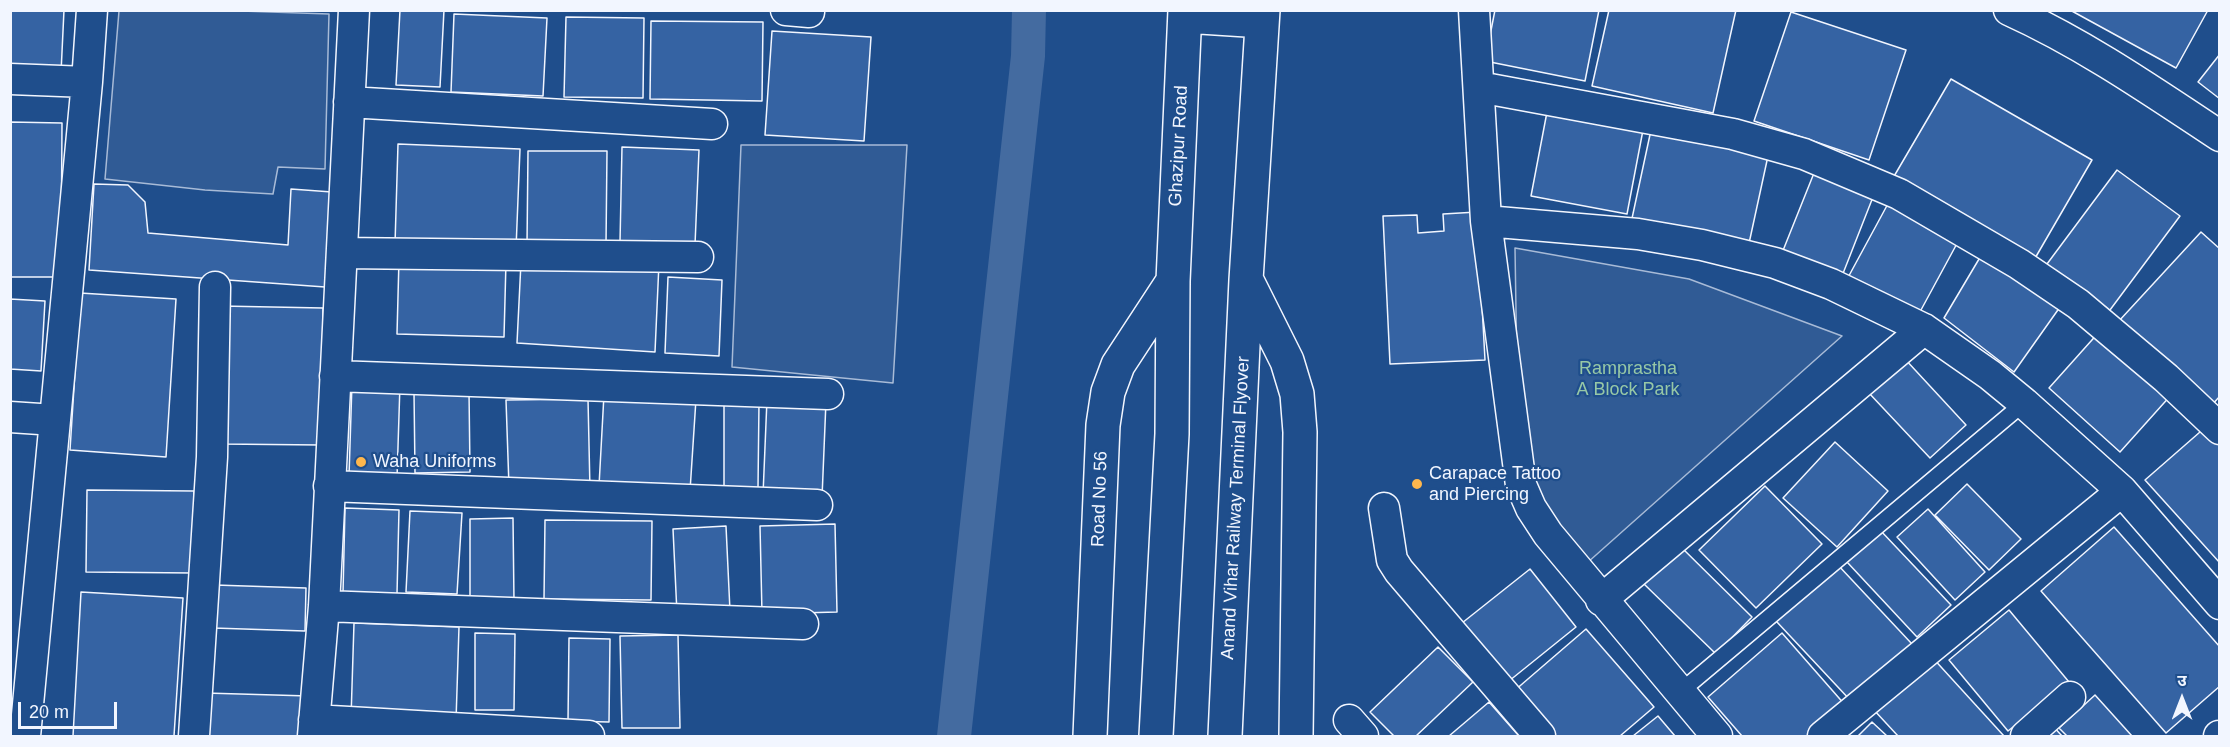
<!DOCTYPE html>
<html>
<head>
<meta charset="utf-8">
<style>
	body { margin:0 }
	#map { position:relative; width:2230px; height:747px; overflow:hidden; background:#1f4e8c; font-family:Helvetica,"Noto Sans Devanagari",sans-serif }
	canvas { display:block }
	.frame { position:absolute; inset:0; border:12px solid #f2f6ff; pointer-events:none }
	.north { position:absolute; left:2152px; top:669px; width:60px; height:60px; -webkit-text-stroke:4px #1f4e8c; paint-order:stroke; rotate:0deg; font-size:16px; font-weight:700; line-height:24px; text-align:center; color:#f2f6ff }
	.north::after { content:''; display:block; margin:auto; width:21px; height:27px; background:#f2f6ff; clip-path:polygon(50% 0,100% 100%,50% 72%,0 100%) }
	.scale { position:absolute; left:18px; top:702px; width:99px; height:27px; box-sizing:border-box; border:3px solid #f2f6ff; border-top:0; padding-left:8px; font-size:18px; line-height:21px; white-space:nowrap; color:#f2f6ff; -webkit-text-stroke:4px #1f4e8c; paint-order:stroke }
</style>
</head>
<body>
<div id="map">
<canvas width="2230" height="747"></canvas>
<div class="frame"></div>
<div class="north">उ</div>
<div class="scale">20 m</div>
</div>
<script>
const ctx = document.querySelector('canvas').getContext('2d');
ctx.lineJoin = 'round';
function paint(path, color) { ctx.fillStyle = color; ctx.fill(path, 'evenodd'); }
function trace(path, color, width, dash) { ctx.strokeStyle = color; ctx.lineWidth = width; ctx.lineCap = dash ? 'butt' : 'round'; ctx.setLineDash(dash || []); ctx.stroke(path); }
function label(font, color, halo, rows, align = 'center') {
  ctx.font = font + ' Helvetica,sans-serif'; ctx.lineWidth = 4.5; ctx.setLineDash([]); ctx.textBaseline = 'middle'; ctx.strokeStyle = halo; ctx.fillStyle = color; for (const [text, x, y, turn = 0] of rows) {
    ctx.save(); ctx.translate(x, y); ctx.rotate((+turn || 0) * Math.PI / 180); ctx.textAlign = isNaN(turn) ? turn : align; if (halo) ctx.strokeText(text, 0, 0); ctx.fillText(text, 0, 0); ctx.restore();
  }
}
const built = new Path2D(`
	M241 11 329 14 325 169 278 167 273 194 205 190 105 179 119 11Z
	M741 145H907L893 383 732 367Z
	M1515 248 1689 279 1842 336 1578 571 1519 501Z`);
const canal = new Path2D(`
	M954 736 1028 56 1029 10`);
const building = new Path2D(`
	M10 10H64L61 73 10 71Z
	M400 10H444L440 87 396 85Z
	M1495 10H1599L1585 81 1485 61Z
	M1609 10H1736L1713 113 1592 86Z
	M2070 10H2208L2176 68Z
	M1791 12 1906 50 1869 160 1754 121Z
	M454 14 547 18 543 96 451 92Z
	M566 17 644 18 643 98 564 97Z
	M651 21 763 22 762 101 650 99Z
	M772 31 871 37 864 141 765 135Z
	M2220 54V99L2198 82Z
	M1951 79 2092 160 2034 260 1893 178Z
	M1547 112 1643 130 1627 214 1531 196Z
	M10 122 62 123 61 277H10Z
	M1651 130 1768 156 1748 248 1631 223Z
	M398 144 520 149 516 249 395 244Z
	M622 147 699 150 695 245 620 242Z
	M528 151H607L606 245H527Z
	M2117 170 2180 216 2107 314 2044 268Z
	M1814 173 1873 197 1842 276 1782 253Z
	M94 184 128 185 145 202 148 233 288 245 291 189 332 192 325 287 89 270Z
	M1890 200 1960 238 1915 321 1845 283Z
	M1477 212 1485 360 1390 364 1383 216 1417 215 1418 233 1444 231 1443 214Z
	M2201 232 2220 249V396L2211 406 2118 322Z
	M1982 254 2060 307 2014 372 1944 318Z
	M399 259 506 262 504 337 397 334Z
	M521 262 659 263 655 352 517 343Z
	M668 277 722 280 719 356 665 353Z
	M80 293 176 299 166 457 70 450Z
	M10 299 45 301 41 371 10 369Z
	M221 306 323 308 321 445 220 444Z
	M2100 331 2172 394 2120 452 2049 388Z
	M1904 358 1966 425 1930 458 1868 392Z
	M352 383 400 384 397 478 349 476Z
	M469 391 470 472 415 473 414 392Z
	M604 394 696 399 690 491 599 486Z
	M588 399 590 490 509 487 506 400Z
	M767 399 826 401 822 498 763 495Z
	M724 403H759L758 488H724Z
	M2208 425 2220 438V563L2145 480Z
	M1835 442 1888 491 1837 547 1783 498Z
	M1967 484 2021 539 1989 570 1935 515Z
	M1765 486 1822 544 1756 608 1699 550Z
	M87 490 194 491 193 573 86 572Z
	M345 508 399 510 397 594 343 593Z
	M1928 509 1985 572 1955 600 1897 537Z
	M410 511 462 513 457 594 406 592Z
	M513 518 514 602H470V519Z
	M545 520 652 521 651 600 544 599Z
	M835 524 837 612 762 614 760 526Z
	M726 526 730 611 677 614 673 529Z
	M2114 527 2220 647V686L2166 733 2041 591Z
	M1880 530 1951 605 1917 637 1847 562Z
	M1681 547 1752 617 1716 654 1644 584Z
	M1837 564 1912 644 1851 701 1776 621Z
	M1530 569 1576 627 1509 681 1462 623Z
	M215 585 306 588 305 631 213 628Z
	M81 592 183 598 174 736H73Z
	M2009 610 2069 682 2008 731 1949 660Z
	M354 623 459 627 456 721 351 718Z
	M1586 629 1654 707 1620 736H1555L1514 691Z
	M475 633 515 634 514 710H475Z
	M1782 633 1846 706 1811 736H1742L1708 697Z
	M678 635 680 728H622L620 636Z
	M569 638 610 639 609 722 568 721Z
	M1438 647 1473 682 1416 736H1394L1370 712Z
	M1931 656 2004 736H1898L1873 709Z
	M205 693 309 696 308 736H204Z
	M2095 695 2132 736H2067L2059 728Z
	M1489 702 1519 736H1449Z
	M1658 716 1675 736H1633Z
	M1872 722 1887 736H1858Z
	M2052 725 2062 736H2038Z`);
const service = new Path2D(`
	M1680 692 2024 403`);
const minor = new Path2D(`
	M786 10 809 12
	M1474 10 1486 221 1521 485 1531 508 1548 534 1717 736
	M2009 10C2084 44 2152 91 2220 136
	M10 79 87 82
	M1479 87 1733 134 1804 154 1899 194 2019 264 2078 304 2166 378 2220 429
	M349 102 712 124
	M1486 221 1638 234 1702 245 1775 263 1831 284 1924 329 1990 375 2024 403 2122 491 2220 604
	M342 253 698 257
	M335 376 828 394
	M10 417 55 420
	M329 486 817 505
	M1384 508 1392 560 1399 571 1540 736
	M1601 600 1924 329
	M324 606 803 624
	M314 720 589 736
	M1349 720 1363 736
	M25 736 87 82 92 10
	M194 736 212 457 215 287
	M313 736 324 606 354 10
	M1823 736 2122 491
	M2026 736 2070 697
	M2219 736H2220`);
const secondary = new Path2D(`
	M1185 16 1262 21
	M1247 281 1287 361 1297 394 1300 432 1296 736
	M1090 736 1103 425 1108 392 1118 365 1173 281
	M1156 736 1172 434 1173 281 1185 10
	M1225 736 1246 280 1263 10`);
const markers = [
	[361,462,6,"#ffb74d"],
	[1417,484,6,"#ffb74d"]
];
const streetNames = [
	["Ghazipur Road",1179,146,-87],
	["Road No 56",1100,499,-88],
	["Anand Vihar Railway Terminal Flyover",1236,508,-87]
];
const parkNames = [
	["Ramprastha",1628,369],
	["A Block Park",1628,390]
];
const poiNames = [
	["Waha Uniforms",373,462],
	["Carapace Tattoo",1429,474],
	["and Piercing",1429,495]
];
paint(built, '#305b95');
trace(built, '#a8bbd7', 1.5);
trace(canal, '#446ba0', 34);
paint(building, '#3563a3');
trace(building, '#f2f6ff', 1.5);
trace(service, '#f2f6ff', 18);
trace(minor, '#f2f6ff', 33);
trace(secondary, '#f2f6ff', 36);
trace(service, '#1f4e8c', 15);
trace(minor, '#1f4e8c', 30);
trace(secondary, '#1f4e8c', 33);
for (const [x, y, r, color] of markers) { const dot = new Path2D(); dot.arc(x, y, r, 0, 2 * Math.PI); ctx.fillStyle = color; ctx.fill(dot); trace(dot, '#1f4e8c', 2); }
label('18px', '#f2f6ff', '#1f4e8c', streetNames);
label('18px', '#97c8a6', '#1f4e8c', parkNames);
label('18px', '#f2f6ff', '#1f4e8c', poiNames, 'left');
</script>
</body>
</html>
